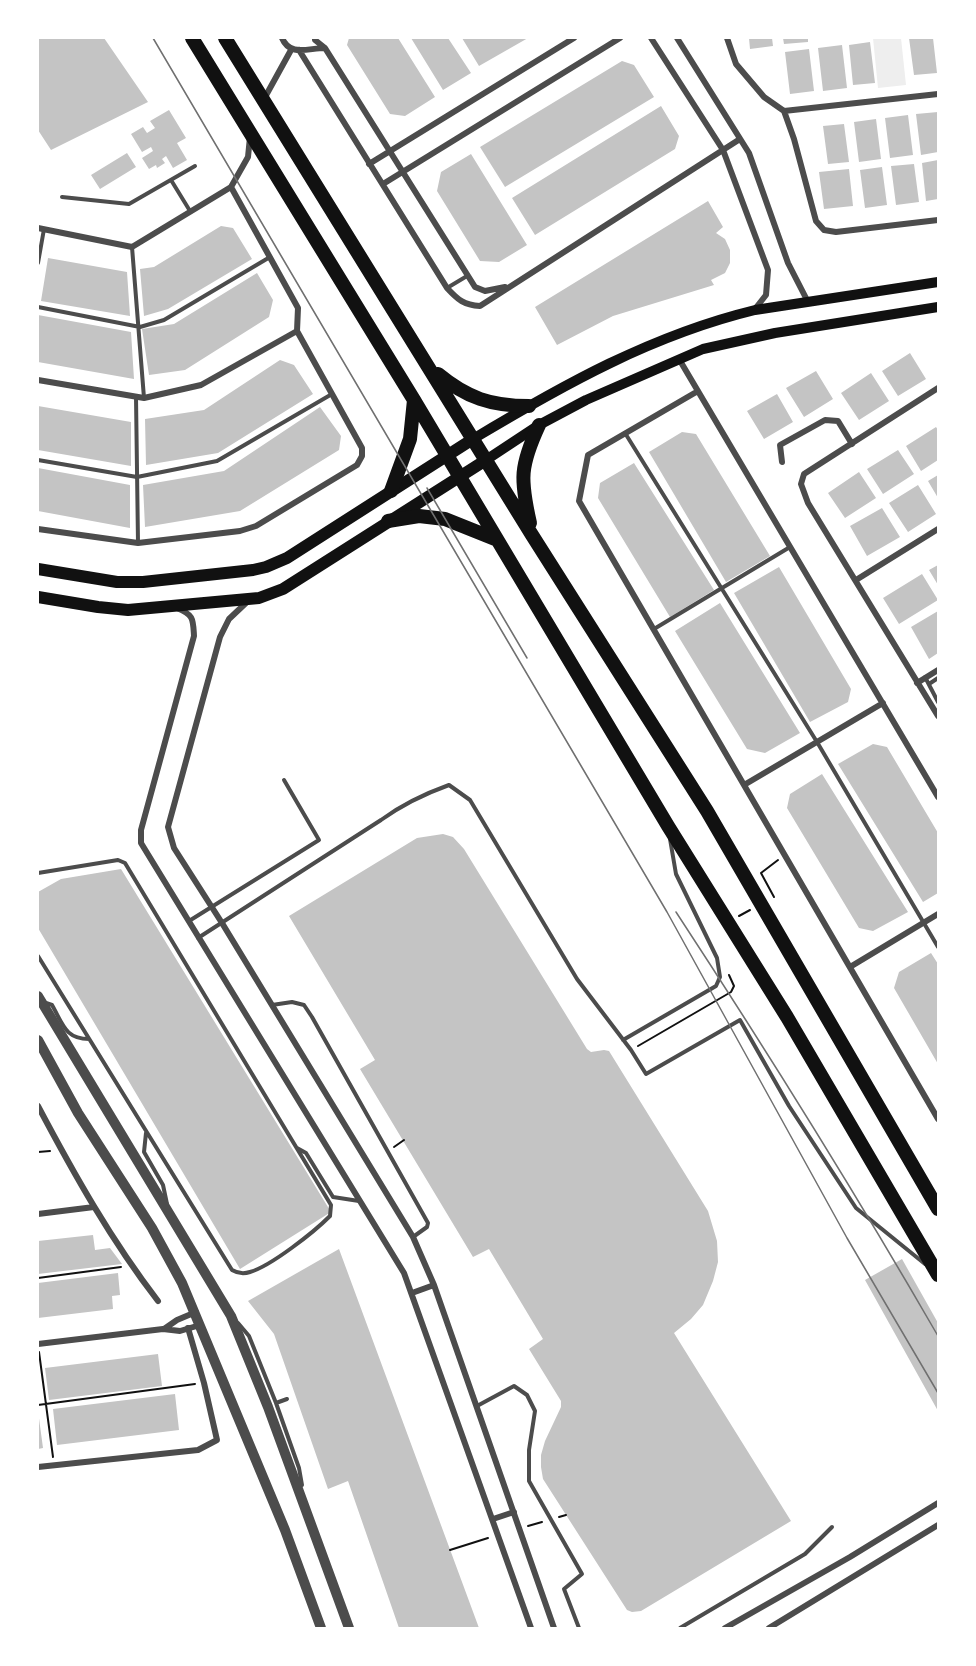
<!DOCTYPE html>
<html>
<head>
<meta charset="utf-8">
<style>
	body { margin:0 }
	#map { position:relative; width:976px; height:1666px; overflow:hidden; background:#fff; font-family:Raleway,sans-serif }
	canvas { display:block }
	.frame { position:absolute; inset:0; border:39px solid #fff; pointer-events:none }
</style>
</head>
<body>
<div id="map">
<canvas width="976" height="1666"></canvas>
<div class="frame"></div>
</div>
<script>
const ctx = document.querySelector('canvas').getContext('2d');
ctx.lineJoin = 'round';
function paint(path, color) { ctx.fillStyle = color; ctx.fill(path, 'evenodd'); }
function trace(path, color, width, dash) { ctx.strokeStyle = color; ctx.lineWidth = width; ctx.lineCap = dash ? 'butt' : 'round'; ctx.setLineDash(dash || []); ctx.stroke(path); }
const green = new Path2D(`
	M873 38H901L906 85 878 88Z`);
const building = new Path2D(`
	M38 38H104L148 102 51 150 38 130Z
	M349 38H398L435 97 405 116 390 114 347 45Z
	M411 38H448L471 73 443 90Z
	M462 38H528L479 66Z
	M749 38H772L773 46 750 49Z
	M783 38H808V42L784 44Z
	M909 38H933L937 73 914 75Z
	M870 42 875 83 853 85 849 45Z
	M842 45 847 88 823 91 818 48Z
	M809 49 814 91 790 94 785 52Z
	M622 61 634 65 654 97 505 187 480 147Z
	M661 106 679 136 675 149 535 235 512 198Z
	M169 110 186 138 177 143 187 160 173 168 166 156 162 159 165 163 157 168 156 165 149 169 142 158 153 151 151 147 142 152 131 134 143 127 147 133 155 128 150 121Z
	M938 112V152L921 155 916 114Z
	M908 115 913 155 890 158 885 118Z
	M876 119 881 159 859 162 854 122Z
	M844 124 849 162 828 164 823 126Z
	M127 153 136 167 100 189 91 175Z
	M471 154 527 245 499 262 480 261 437 191 441 172Z
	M938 160V199L926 201 922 163Z
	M914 164 919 202 896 205 891 166Z
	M882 167 887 205 865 208 860 170Z
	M849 169 853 206 824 209 819 172Z
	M708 201 723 227 716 233 725 239 730 250V263L725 273 711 280 714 285 613 316 557 345 535 307Z
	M221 226 233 228 252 259 168 309 144 316 140 269 154 267Z
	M48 258 127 272 130 316 41 301Z
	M257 273 273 300 269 317 185 370 149 375 142 329 174 324Z
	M38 315 131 332 134 379 38 362Z
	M910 353 926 379 898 396 882 371Z
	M280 360 294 365 313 394 218 453 146 465 145 419 204 410Z
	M816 371 833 399 804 417 786 388Z
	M871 373 889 401 859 420 841 393Z
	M777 394 793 422 764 439 747 411Z
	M38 406 131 422V466L38 450Z
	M320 407 341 436 339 450 240 511 145 527 143 485 224 471Z
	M936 427 938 430V460L921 471 906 446Z
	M682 432 696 434 770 556 726 582 649 452Z
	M898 450 914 474 883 494 867 469Z
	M634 463 714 590 670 617 598 498 600 483Z
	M38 468 130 485V528L38 511Z
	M859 472 876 498 845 518 828 493Z
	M938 475V498L928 481Z
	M918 485 936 514 908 532 889 503Z
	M882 508 900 537 867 556 850 526Z
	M938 565V585L929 570Z
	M779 567 851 689 848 702 810 722 734 593Z
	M922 574 938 600 899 624 883 598Z
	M720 603 800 733 765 753 747 749 675 631Z
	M938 611V653L929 659 911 627Z
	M873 744 887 747 938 833V893L923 902 838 764Z
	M822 774 908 912 873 931 859 928 787 808 790 794Z
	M443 834 453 837 464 849 587 1049 591 1052 604 1050 609 1051 708 1211 717 1241 718 1262 713 1281 703 1305 691 1319 674 1333 791 1521 641 1611 632 1612 627 1610 543 1479 541 1467V1455L545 1441 561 1407V1401L529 1349 543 1339 489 1249 473 1257 360 1069 375 1060 289 916 417 838Z
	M121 869 331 1212 240 1269 38 928V892L61 879Z
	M931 953 938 964V1064L894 988 899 972Z
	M93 1235 95 1250 110 1248 122 1264 38 1274V1241Z
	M339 1249 479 1628H399L348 1481 328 1489 274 1334 248 1301Z
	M902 1259 938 1323V1411L865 1280Z
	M118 1273 120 1295 112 1296 113 1309 38 1318V1283Z
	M158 1354 162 1386 49 1400 45 1368Z
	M175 1394 179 1430 57 1445 53 1409Z
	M38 1411 43 1448 38 1449Z`);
const path = new Path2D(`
	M774 897 761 873 778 860
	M739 916 750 910
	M638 1046 731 992 734 986 729 975
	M394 1147 404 1140
	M38 1152 50 1151
	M38 1278 121 1267
	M39 1352 53 1457
	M38 1405 195 1384
	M559 1517 566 1515
	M528 1526 542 1522
	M450 1550 488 1538`);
const service = new Path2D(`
	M171 180 190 211
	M62 197 129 204 195 166
	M132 247 144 398
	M38 263 44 229
	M447 288 467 276
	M38 307 140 327 164 320 270 257
	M136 397 138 543
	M625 433 817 742 938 947
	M38 460 137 477 217 461 332 394
	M654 629 790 547
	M925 677 938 702
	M929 684 938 678
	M38 873 118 860 125 863 331 1205 330 1216C314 1232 271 1266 250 1272 244 1274 237 1273 232 1270L38 956
	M189 921 319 840 284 780
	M198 938 381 820C403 804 424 794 449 785L470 800 577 979 631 1050 646 1074 740 1020 789 1106 856 1208 925 1264
	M46 1003 52 1005C63 1024 65 1039 89 1039
	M272 1005 292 1002 304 1005 312 1017 428 1223 427 1227 413 1237
	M623 1040 716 986 720 977 717 958 676 874 670 839
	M146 1133 144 1152 163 1185 167 1204
	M297 1148 306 1153 333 1197 359 1201
	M238 1323 249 1336 276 1403 299 1468 302 1485
	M276 1403 287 1399
	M477 1406 514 1386 527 1395 535 1411 529 1450V1481L582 1574 564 1589 579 1628
	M680 1628 805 1554 832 1527`);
const minor = new Path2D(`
	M282 38C290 57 308 48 325 48L315 40V38
	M651 38 723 150 768 270 766 295 755 309
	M677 38 749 153 788 263 808 302
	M727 38 736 64 764 97 784 111 794 139 816 221 824 230 836 232 938 220
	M325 48 475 287 485 291 505 287
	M299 50 447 288C458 300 464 305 480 306L740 139
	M264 99 291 50
	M784 111 938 94
	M369 164 574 38
	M383 184 620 38
	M38 228 132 247 231 187 248 157 250 137
	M679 359 938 797
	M38 380 144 398 201 385 297 331
	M938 388 804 474 801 484 808 503 938 716
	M698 391 588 455 579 501 938 1119
	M782 462 780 445 825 420 838 421 852 444
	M38 529 138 543 240 531 256 526 357 465 362 456V448L297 331 298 308 231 187
	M856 580 938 529
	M247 602 229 619 220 637 168 827 174 848 222 923 413 1237 434 1285 554 1628
	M177 608C194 615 193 619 194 636L141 830V843L404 1273 531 1628
	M917 683 938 670
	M744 785 883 703
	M850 967 938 914
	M38 1106C74 1174 111 1240 158 1301
	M38 1214 94 1207
	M412 1293 434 1285
	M164 1329 177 1320 196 1312
	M38 1344 163 1329 180 1331 200 1325
	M38 1467 198 1450 217 1440 204 1383 188 1328
	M493 1519 514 1512
	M725 1628 850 1557 938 1503
	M769 1628 938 1525`);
const tertiary = new Path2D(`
	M38 996 231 1316 268 1407 349 1628
	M38 1040 78 1113 152 1228 182 1283 285 1530 321 1628`);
const secondary = new Path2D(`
	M473 439C563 385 652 335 755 310L938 282
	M486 460 539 425 586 400 703 349 775 333 938 307`);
const primary = new Path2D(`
	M38 569 117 582H143L253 570 266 567 287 558 473 439
	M38 597 98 607 128 610 259 598 283 589 486 460`);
const trunk = new Path2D(`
	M192 38 414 400 668 826 787 1017 938 1275
	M225 38 532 535 707 811 938 1209
	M438 374C467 398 491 406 529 406
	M391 491 410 439 414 400
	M388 521 419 516 445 519 495 539
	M530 523C520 479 520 466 539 425`);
const tram = new Path2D(`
	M153 38 667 912 847 1238 938 1393
	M427 488 527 658
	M676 912C767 1051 855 1192 938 1336`);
paint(green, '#eee');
paint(building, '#c4c4c4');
trace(path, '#111', 2);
trace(service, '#4c4c4c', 4);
trace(minor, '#4c4c4c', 6);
trace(tertiary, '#4c4c4c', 10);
trace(secondary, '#111', 10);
trace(primary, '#111', 12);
trace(trunk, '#111', 14);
trace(tram, '#707070', 1.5);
</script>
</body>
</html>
